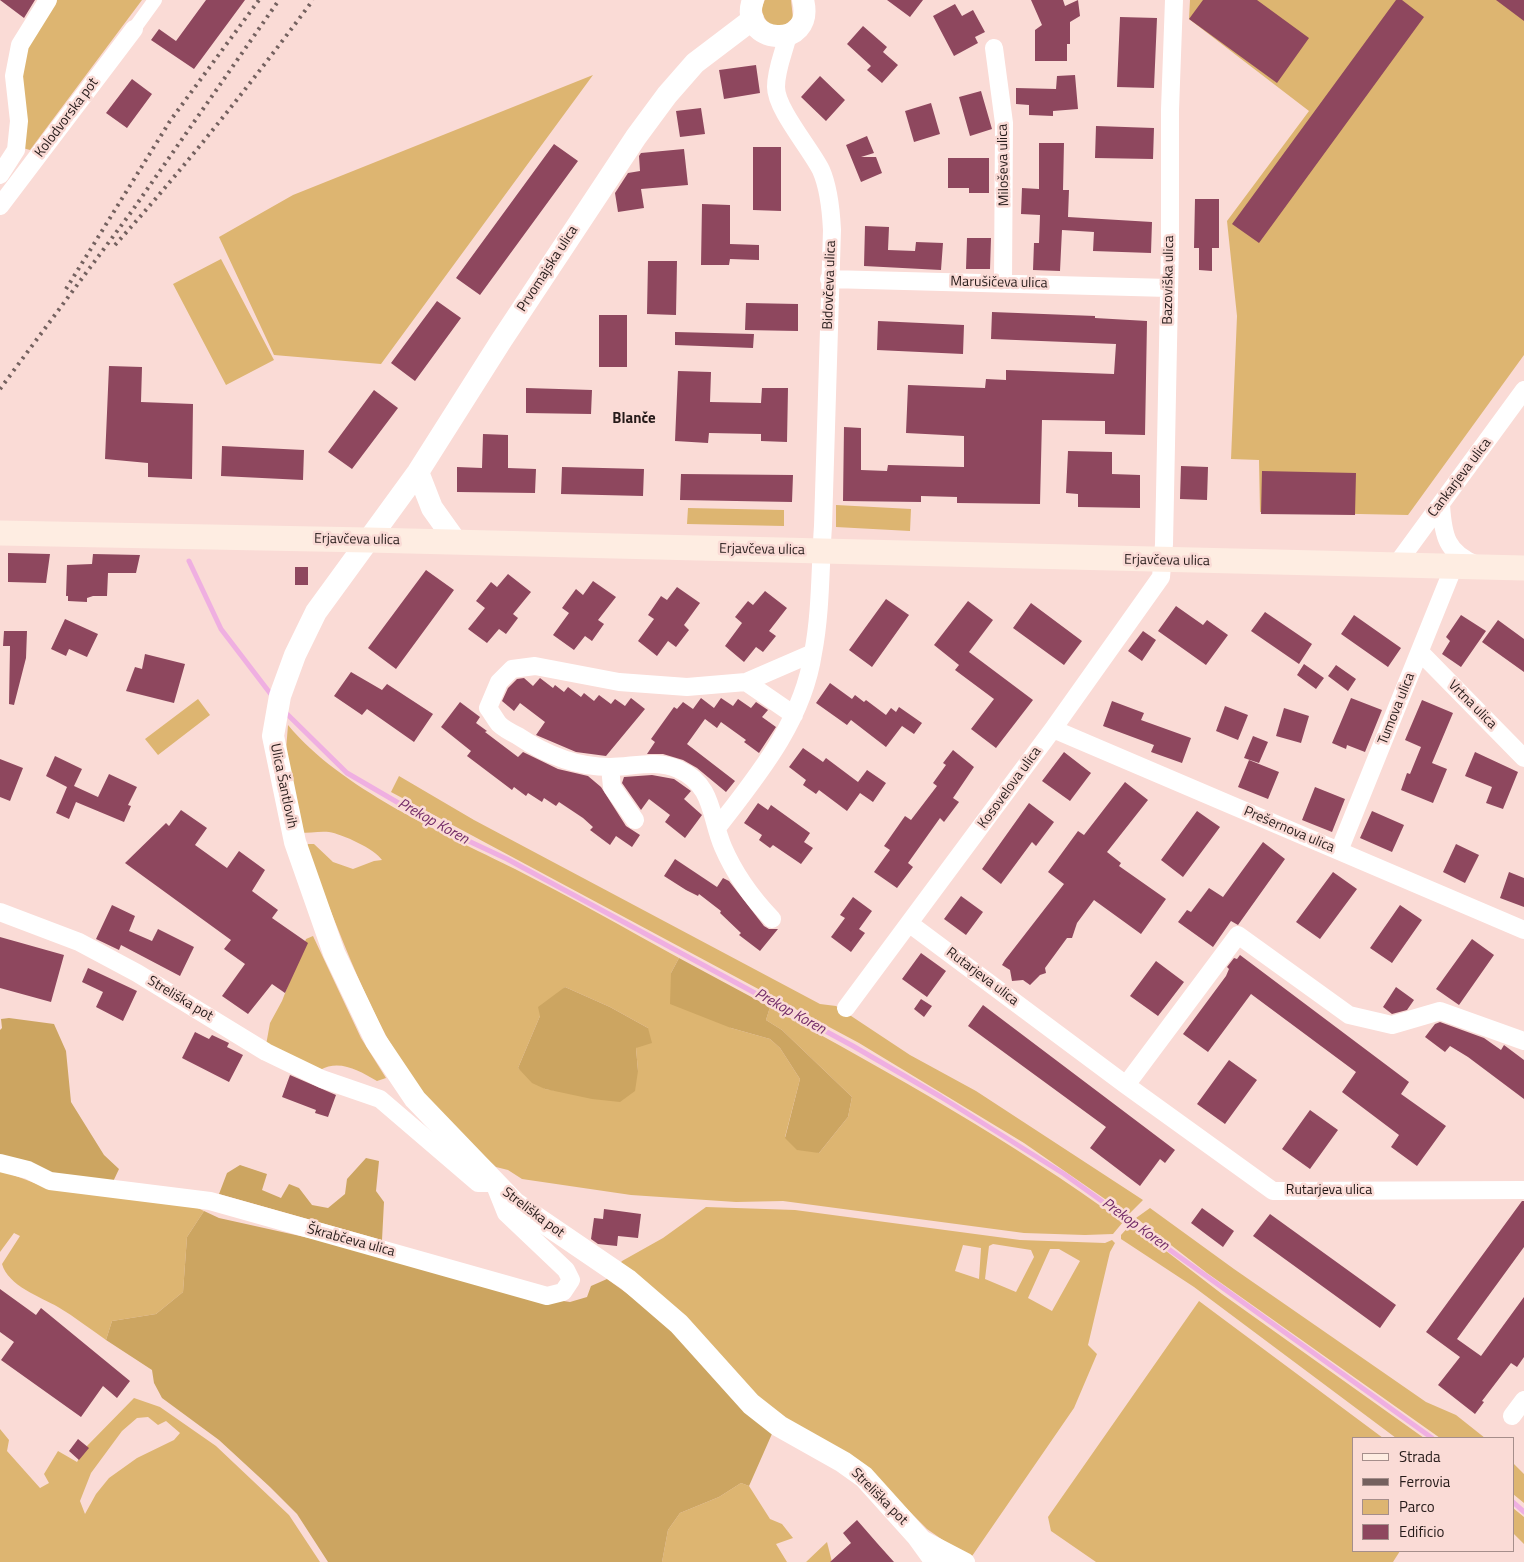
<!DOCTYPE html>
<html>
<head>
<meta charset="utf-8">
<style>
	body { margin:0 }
	#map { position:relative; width:1524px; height:1562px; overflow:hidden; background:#fadbd6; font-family:"Titillium Web",sans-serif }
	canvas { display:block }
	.legend { position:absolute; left:1352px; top:1437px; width:162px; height:115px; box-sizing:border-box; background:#fadbd6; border:1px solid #a58e8b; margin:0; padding:6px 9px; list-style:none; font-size:15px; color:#261b1a }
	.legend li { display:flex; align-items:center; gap:10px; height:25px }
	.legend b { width:25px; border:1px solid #a58e8b }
</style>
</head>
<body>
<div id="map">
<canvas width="1524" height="1562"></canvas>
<ul class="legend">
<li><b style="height:6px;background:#feede2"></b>Strada</li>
<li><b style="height:6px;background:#74615f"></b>Ferrovia</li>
<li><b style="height:14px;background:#ddb571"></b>Parco</li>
<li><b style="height:14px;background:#8e475e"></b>Edificio</li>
</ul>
</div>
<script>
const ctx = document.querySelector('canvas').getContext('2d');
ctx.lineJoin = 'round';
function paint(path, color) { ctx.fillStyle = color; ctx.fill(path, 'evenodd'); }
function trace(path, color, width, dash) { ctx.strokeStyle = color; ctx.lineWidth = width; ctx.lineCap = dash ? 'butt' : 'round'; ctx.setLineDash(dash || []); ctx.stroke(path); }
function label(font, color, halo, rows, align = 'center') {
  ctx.font = font + ' "Titillium Web",sans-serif'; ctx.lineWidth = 5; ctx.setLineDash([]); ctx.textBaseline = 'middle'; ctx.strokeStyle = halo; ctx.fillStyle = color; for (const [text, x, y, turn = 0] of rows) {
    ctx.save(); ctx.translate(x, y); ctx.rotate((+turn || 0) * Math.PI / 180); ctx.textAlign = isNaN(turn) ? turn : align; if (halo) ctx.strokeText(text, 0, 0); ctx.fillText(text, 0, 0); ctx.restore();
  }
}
const green = new Path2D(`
	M53 0H142L30 150 19 147 18 95 23 47Z
	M765 0H791L793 18 785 25H770C763 17 759 10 765 0Z
	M1190 0H1524V355L1408 515 1260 512 1259 460 1231 459 1237 316 1227 221 1309 111 1189 19Z
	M593 75 381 364 274 355 219 237 293 195Z
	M221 259 274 360 226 385 173 284Z
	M836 505 911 509 910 531 836 527Z
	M688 508 784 510V526L687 524Z
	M198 699 210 715 158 755 145 739Z
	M288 725C341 789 441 832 515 869 570 897 625 928 679 958L671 973 731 1028 770 1039 780 1048 800 1079 785 1137 819 1153 848 1117 852 1097 782 1030 766 1020 770 1007C892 1074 1012 1141 1123 1222L1113 1234 1085 1235 1024 1233 783 1201 736 1202 631 1195 522 1179 508 1170 496 1167C474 1146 441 1118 423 1094 368 1020 341 932 305 848L308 844H314L333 862 353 869 374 861 382 860C375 849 342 834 329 832 320 831 309 833 300 833L286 750ZM565 987 610 1007 648 1028 636 1048 638 1071 566 1092 545 1089 518 1068 540 1016Z
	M399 776 474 820 820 1004 836 1006 910 1055 976 1091 1143 1200 1128 1215 1024 1143 859 1043 391 792Z
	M313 936 361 1038 386 1078 377 1081C359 1071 340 1059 320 1070L266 1045 270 1023 282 1001 306 939Z
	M0 1170 45 1187 191 1205 204 1211 187 1237 183 1292 156 1314 112 1321 106 1340C90 1329 75 1317 58 1307 41 1297 8 1286 2 1264L20 1236 14 1233 0 1252Z
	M706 1207 795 1210 1020 1240 1105 1243 1112 1240 1115 1243 1110 1252 1088 1345 1097 1354 1074 1408 970 1559 927 1529 902 1504 748 1390 619 1265 622 1261 663 1238ZM993 1244 1031 1250 1034 1257 1016 1292 985 1279 989 1246ZM963 1245 981 1248 979 1279 955 1271ZM1050 1249H1059L1080 1261 1052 1311 1028 1298Z
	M1150 1208 1234 1269 1426 1402 1456 1415 1485 1438H1440L1207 1273 1136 1218Z
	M1131 1224 1222 1294 1424 1438H1396L1194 1287 1121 1239V1235Z
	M1199 1301 1383 1438H1353V1551H1400L1393 1562H1096L1051 1531 1048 1517Z
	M134 1398 160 1407 216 1446 289 1515 320 1562H0V1429L9 1440 7 1451 40 1488 49 1483 44 1474 58 1451 77 1462 87 1446ZM148 1417 158 1425 166 1421 180 1433 174 1440 137 1458 109 1478 96 1494 85 1514 80 1501 91 1473 122 1431 137 1418Z
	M1513 1463 1524 1474V1503L1513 1494Z
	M741 1483 749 1486 770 1519 782 1524 793 1538 776 1544 787 1562H662L668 1530 680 1513 719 1497Z
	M1513 1508 1524 1517V1544L1513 1533Z
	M827 1542 832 1562H806Z`);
const forest = new Path2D(`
	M679 958 770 1007 766 1020 782 1030 852 1097 848 1117 819 1153 797 1150 785 1138 800 1079 780 1048 770 1039 731 1028 670 1004 671 973Z
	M565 987 610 1007 648 1028 652 1043 636 1048 638 1071 635 1091 620 1102 592 1099 545 1089 532 1083 518 1068 540 1016 538 1007Z
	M9 1018 54 1024 66 1051 71 1102 104 1155 119 1169 111 1186 93 1185 0 1157V1030L2 1028 1 1019Z
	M366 1158 379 1161 376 1191 384 1202 382 1240 219 1194 227 1173 240 1165 267 1174 262 1190 281 1198 289 1184 299 1188 312 1205 328 1208 345 1194 347 1179Z
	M204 1211 219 1218 327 1242 537 1297 570 1302 587 1297 591 1286 607 1279 650 1310 775 1427 749 1486 741 1483 719 1497 680 1513 668 1530 662 1562H328L297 1514 270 1487 219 1440 162 1398 154 1383 152 1370 106 1340 112 1321 156 1314 183 1292 187 1237Z`);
const stream = new Path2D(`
	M189 561 221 629 273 697
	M285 712 347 773 445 830 507 859 853 1046 941 1097 1064 1174 1432 1438
	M1513 1502 1524 1512`);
const building = new Path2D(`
	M0 0H35L24 18Z
	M206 0H245L194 69 151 40 159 29 176 41Z
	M887 0H923L910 17Z
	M1031 0H1063L1065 6 1078 0 1080 16 1070 22V44H1067V61H1035V30L1042 25Z
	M1203 0H1257L1309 38 1277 83 1189 19Z
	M1396 0H1402L1424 17 1259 243 1232 224Z
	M1496 0H1524V21Z
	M955 4 962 16 973 10 985 32 975 37 978 43 954 56 933 16Z
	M1120 17 1157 18 1154 88 1117 87Z
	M863 26 887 47 883 52 898 65 882 83 867 70 871 66 847 44Z
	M756 65 760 93 724 99 719 70Z
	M1075 75 1078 109 1053 111V116L1029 115V105L1016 104V88L1056 89 1057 76Z
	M820 76 845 100 826 121 801 97Z
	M132 79 152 94 127 128 106 113Z
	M981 91 992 129 970 136 959 97Z
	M931 103 940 134 914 142 905 111Z
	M701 108 705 134 680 137 676 111Z
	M1096 126 1154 128 1153 159 1095 158Z
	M867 136 874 153 861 157H876L882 173 861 182 846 145Z
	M1039 143H1064L1063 190H1069L1068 217 1152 222 1151 253 1093 251 1094 232 1062 230 1060 271 1033 270 1034 243H1039L1040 215 1021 214 1022 188 1039 189Z
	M554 144 578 161 480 295 456 278Z
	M753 147H781V211L753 210Z
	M684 149 688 185 641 189 644 208 618 212 615 193 628 173 640 171 639 156 641 153Z
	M948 158H989V193H969V188H948Z
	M1195 199H1219V248H1212V271L1199 270V248H1194Z
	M702 204 730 205V244L759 245V260L730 259 729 265H701Z
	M865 226 889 227 888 250 915 251 916 242 943 243 941 270 864 266Z
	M967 238H991L990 269H966Z
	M648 261H677L676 315 647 314Z
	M437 301 461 318 415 381 391 363Z
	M746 303 798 304V331L745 330Z
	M992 312 1095 316V318L1147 321 1145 435 1105 434V421L1042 420 1040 504 957 503V497L921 496V502L843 501 844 427 861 428V470L887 471 888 465 964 467V436L906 433 908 385 985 388 986 379 1006 380V370L1114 374 1116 344 991 339Z
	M599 315H627V367H599Z
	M878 321 964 325 963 354 877 350Z
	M675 332 754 334 753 348 675 345Z
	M109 366 142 367 141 402 193 404 192 479 148 477V463L105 459Z
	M678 371 711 372 710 402 761 403 762 388H788L787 442 761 441V434L709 433 708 443 675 441Z
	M526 388 592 390 591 414 526 413Z
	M374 390 398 408 352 469 328 452Z
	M483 434 508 435V468L536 469 535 493 457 492V467L482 468Z
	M222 446 304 450 303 480 221 476Z
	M1068 451 1112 452V474L1140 475V508L1078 507V494L1066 493Z
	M1181 466 1208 467 1207 500 1180 499Z
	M562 467 644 469 643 496 561 494Z
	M1262 471 1356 473 1355 515 1261 514Z
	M681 474 793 475 792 502 680 500Z
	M8 553 50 554 46 583 8 582Z
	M93 554 140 555 136 573H108L107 596H93L87 598V602L68 601V596H66L67 565 92 564Z
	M295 567H308V585H295Z
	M426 570 454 590 396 669 368 648Z
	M508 574 531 592 513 614 518 618 506 634 499 629 487 643 468 629 485 608 476 601 491 582 497 587Z
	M593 581 616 597 598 620 604 624 592 641 585 636 574 650 553 635 569 613 562 608 576 589 583 595Z
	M677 587 700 603 684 625 689 630 676 647 668 641 657 656 638 641 654 619 648 615 661 596 667 600Z
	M765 591 787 608 769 631 776 636 763 652 756 647 744 662 725 646 742 623 735 617 748 601 753 605Z
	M886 599 909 615 872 667 849 650Z
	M968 601 993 620 969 652 1033 700 996 748 971 729 994 699 955 670 959 665 934 645Z
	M1031 603 1082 641 1064 665 1013 628Z
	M1176 606 1203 625 1207 620 1228 635 1206 665 1158 631Z
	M1265 612 1312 644 1299 664 1251 631Z
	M1354 615 1401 648 1388 667 1341 634Z
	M1461 615 1486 631 1461 667 1442 654 1450 641 1446 637Z
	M65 619 98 634 87 657 69 649 66 656 51 649Z
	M1498 620 1524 639V672L1482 642Z
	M4 631H27L26 658 14 705 9 704 10 646H3Z
	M1143 631 1156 640 1142 661 1128 651Z
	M145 654 185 664 174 703 126 691 135 667 142 669Z
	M1304 664 1324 678 1316 689 1297 675Z
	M1336 665 1356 679 1348 691 1328 676Z
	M351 672 382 690 387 684 433 714 414 742 367 709 362 715 334 696Z
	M524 678 533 686 540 678 553 688 555 685 564 692 568 687 581 697 584 693 594 701 599 695 611 704 615 699 625 706 631 698 645 709 606 756 576 752 536 735 545 722 520 703 514 711 502 701 508 688 517 679Z
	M830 683 852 699 855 695 864 702 866 700 886 715 891 708 896 712 899 707 922 723 914 734 902 726 886 747 851 720 847 725 816 703Z
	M701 698 714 708 721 698 733 706 738 699 751 708 756 702 768 710 762 717 776 727 759 753 744 742 746 740 721 722 717 728 705 719 687 744 735 781 726 792 697 768 683 760 663 754H647L655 742 651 739 674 707 677 709 683 702 693 709Z
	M1351 698 1382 710 1365 752 1347 745 1346 749 1332 743Z
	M1422 700 1453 713 1432 763 1447 769 1433 803 1401 790 1407 773 1410 774 1421 747 1405 740Z
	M1112 701 1144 713 1141 720 1191 738 1182 763 1151 752 1154 745 1103 726Z
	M460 702 480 717 476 723 487 731 485 732 518 757 523 752 558 769 588 776 601 787 626 826 640 835 632 847 616 836 610 845 590 830 593 827 583 818 559 802 556 806 544 798 542 802 528 793 526 796 514 787 512 790 467 756 471 751 441 727Z
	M1225 706 1248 715 1238 740 1216 731Z
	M1284 708 1309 716 1301 743 1276 736Z
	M1253 736 1268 742 1259 763 1244 758Z
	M803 748 823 762 826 758 858 782 867 770 886 783 873 802 860 793 847 811 819 790 816 794 803 785 806 780 789 767Z
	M953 750 974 767 953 798 959 802 944 822 940 818 908 863 913 867 897 888 874 872 890 850 884 846 905 816 911 820 937 786 933 783 946 765 943 763Z
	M1064 752 1091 773 1070 801 1042 781Z
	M1475 752 1518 772 1503 809 1486 803 1492 787 1465 776Z
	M55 756 82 769 74 786 98 797 109 774 137 787 128 805 131 806 124 822 76 802 69 819 56 813 67 787 46 776Z
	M0 759 23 768 10 801 0 797Z
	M1249 760 1279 772 1268 799 1238 787Z
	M652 775 674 779 691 791 684 799 702 815 685 838 665 822 670 815 649 799 641 810 622 783 624 777Z
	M1125 782 1148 800 1107 852 1121 863 1119 866 1166 899 1141 934 1094 900 1077 923 1072 938H1067L1045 968 1046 973 1040 975 1030 985 1023 980 1012 981 1010 970 1002 965 1005 960 1064 884 1048 872 1078 831 1084 835Z
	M1315 787 1345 799 1332 832 1302 820Z
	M758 803 768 810 771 805 810 833 804 842 813 848 801 864 773 845 770 848 759 840 762 835 744 823Z
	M1029 803 1054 822 1036 846 1032 842 1001 884 982 869Z
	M181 810 207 828 195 845 227 868 239 851 265 870 252 891 278 910 272 918 308 943 285 993 272 984 248 1014 222 996 245 964 224 949 231 940 125 863 166 823 169 826Z
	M1197 811 1220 827 1183 877 1161 860Z
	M1372 811 1404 825 1392 852 1360 838Z
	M1263 842 1285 859 1238 925 1231 921 1213 947 1178 922 1187 910 1191 912 1209 888 1223 897Z
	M1456 844 1479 855 1465 883 1443 872Z
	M675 859 717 887 723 878 729 881 764 926 769 929H778L760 951 739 935 741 933 720 913 721 911 699 894 698 896 686 890 664 876Z
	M1333 872 1357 889 1320 939 1296 922Z
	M1509 872 1524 878V907L1500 898Z
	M961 896 983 912 966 935 944 919Z
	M853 897 872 911 859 929 865 933 851 952 831 937 845 918 840 915Z
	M112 905 135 916 129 931 152 941 158 929 194 947 180 976 121 945 119 950 96 939Z
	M1400 905 1422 920 1392 963 1370 948Z
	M0 937 64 955 51 1002 0 988Z
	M1472 939 1494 955 1459 1005 1436 989Z
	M921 953 946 971 927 997 902 979Z
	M1240 955 1409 1082 1401 1094 1446 1126 1417 1166 1391 1147 1399 1135 1342 1092 1356 1072 1251 994 1208 1052 1183 1034 1226 976 1229 969 1227 967 1234 958 1237 959Z
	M1156 961 1184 982 1158 1016 1130 996Z
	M88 968 137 991 123 1021 96 1007 103 992 82 982Z
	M1396 987 1414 1000 1407 1010 1392 1014 1383 1007Z
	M921 999 932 1006 924 1017 914 1009Z
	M983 1005 1175 1150 1165 1163 1160 1159 1140 1186 1090 1148 1106 1127 968 1026Z
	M1440 1022 1484 1038 1501 1050 1504 1045 1524 1060V1099L1468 1057 1450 1046 1445 1052 1425 1037 1435 1024Z
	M195 1032 209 1039 212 1035 229 1043 227 1047 243 1055 229 1082 182 1058Z
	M1229 1060 1257 1080 1225 1124 1197 1104Z
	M290 1075 336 1095 328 1117 315 1113 316 1110 282 1097Z
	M1310 1110 1338 1130 1310 1169 1282 1149Z
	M1522 1201H1524V1247L1457 1339 1481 1356 1524 1297V1357L1517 1367 1511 1363 1482 1401 1484 1402 1475 1414 1438 1385 1460 1357 1426 1332Z
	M1202 1208 1234 1231 1223 1247 1191 1223Z
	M604 1209 641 1214 638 1238 618 1236 617 1246 598 1244 591 1239 594 1218 603 1219Z
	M1270 1214 1396 1305 1380 1328 1253 1236Z
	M0 1289 36 1315 41 1308 130 1381 117 1398 103 1386 81 1417 1 1360 14 1342 0 1332Z
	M78 1439 89 1448 79 1460 69 1451Z
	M857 1520 877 1543 894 1562H830L851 1543 843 1533Z`);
const pedestrian = new Path2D(`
	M134 29 155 0`);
const minor = new Path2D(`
	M994 48 1004 123 1003 283
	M0 175 16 150 19 121 14 76 20 45 48 0
	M0 206 134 29
	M829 279 1169 288
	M1441 505C1443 535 1446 553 1477 565
	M1396 565 1524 390
	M1420 652 1524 758
	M746 682 794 715
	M1053 729 1524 930
	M610 767 612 787 635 820
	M717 828C758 775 803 721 813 653
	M1339 851 1454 566
	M0 912 79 942 137 973 266 1052 322 1079 380 1099 478 1183H494L506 1213 566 1270 571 1280 563 1292 547 1296 210 1201 50 1181 28 1170 0 1163
	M772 919C752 898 735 875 723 847 710 817 714 785 678 769 656 759 632 767 610 767 576 767 546 755 518 736 512 733 504 729 499 724 495 719 492 713 488 708L499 682 512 669 535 666 619 682 687 687 746 682 813 653C821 612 820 568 823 526L832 230C831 210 829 188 821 170 810 148 776 109 776 87 776 69 784 52 788 35
	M910 924 1126 1085 1273 1191 1524 1190
	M846 1008 1053 729 1161 577 1164 544 1170 245V110L1174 0
	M1126 1085 1238 935 1349 1015 1392 1025 1440 1011 1524 1041
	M1512 1416 1524 1400
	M920 1538 966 1562`);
const tertiary = new Path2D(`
	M753 0C737 44 816 52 803 0
	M753 19 695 63 667 95 636 137 501 341 418 472 316 612 295 655 280 696 273 736 295 842 334 953 376 1041 415 1099 515 1203 628 1280 679 1324 751 1404 779 1426 843 1462 864 1477 918 1537 936 1562
	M418 472 432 508 457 543`);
const secondary = new Path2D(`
	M0 533 368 540 1524 568`);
const rail = new Path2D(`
	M115 245C185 167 250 85 313 0
	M66 289 170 121 259 0
	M0 389 132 211 279 0`);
const streetNames = [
	["Kolodvorska pot",67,118,-53],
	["Miloševa ulica",1004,165,-91],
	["Prvomajska ulica",548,269,-57],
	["Bazoviška ulica",1169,280,-89],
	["Marušičeva ulica",999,283,1],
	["Bidovčeva ulica",830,285,-88],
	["Cankarjeva ulica",1460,478,-53],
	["Erjavčeva ulica",357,540,1],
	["Erjavčeva ulica",762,550,1],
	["Erjavčeva ulica",1167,561,1],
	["Vrtna ulica",1472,705,45],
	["Tumova ulica",1397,709,-68],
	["Ulica Šantlovih",283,786,78],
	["Kosovelova ulica",1010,788,-54],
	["Prešernova ulica",1289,830,23],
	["Rutarjeva ulica",982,977,37],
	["Streliška pot",180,999,31],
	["Rutarjeva ulica",1329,1191],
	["Streliška pot",533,1213,37],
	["Škrabčeva ulica",351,1241,15],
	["Streliška pot",879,1497,45]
];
const neighbourhoodNames = [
	["Blanče",634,419]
];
const waterNames = [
	["Prekop Koren",433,822,29],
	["Prekop Koren",790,1012,29],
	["Prekop Koren",1135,1225,36]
];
paint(green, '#ddb571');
paint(forest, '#cca561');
trace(stream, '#efafe1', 5);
paint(building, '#8e475e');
trace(pedestrian, '#fff', 14);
trace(minor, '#fff', 18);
trace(tertiary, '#fff', 22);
trace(secondary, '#feede2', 25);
trace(rail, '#74615f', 4, [2.5, 5]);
label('14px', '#261b1a', '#fadbd6', streetNames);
label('bold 15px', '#261b1a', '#fadbd6', neighbourhoodNames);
label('italic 15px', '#732b68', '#fadbd6', waterNames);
</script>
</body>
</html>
